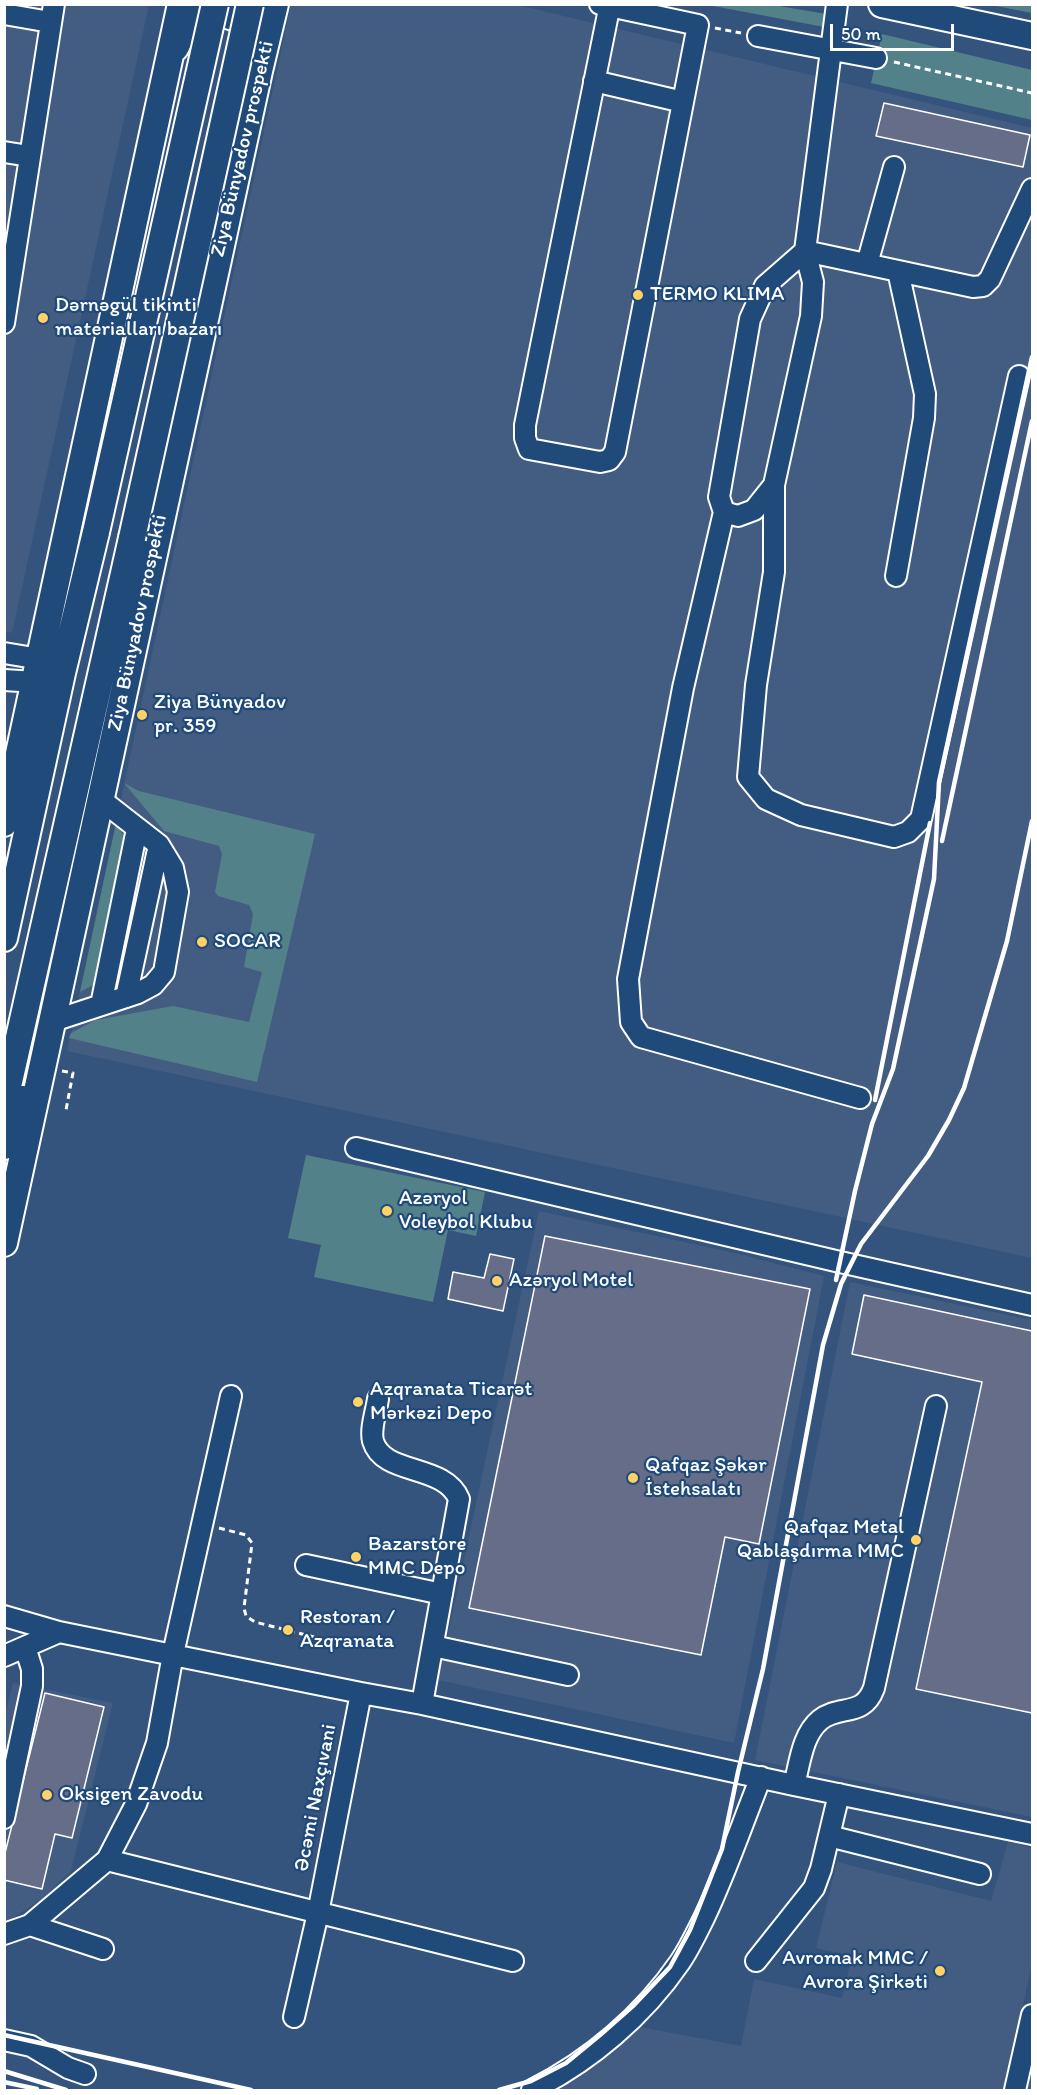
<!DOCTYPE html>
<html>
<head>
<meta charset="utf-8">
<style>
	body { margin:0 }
	#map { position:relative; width:1037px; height:2095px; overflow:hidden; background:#34547e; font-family:Itim,sans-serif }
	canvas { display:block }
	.frame { position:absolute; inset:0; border:6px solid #fff; pointer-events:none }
	.scale { position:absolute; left:830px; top:24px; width:124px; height:27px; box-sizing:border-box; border:3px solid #fff; border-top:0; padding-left:8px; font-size:18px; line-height:21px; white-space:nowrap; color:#fff; -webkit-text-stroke:4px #1f4a7a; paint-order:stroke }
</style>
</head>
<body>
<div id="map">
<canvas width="1037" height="2095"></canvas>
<div class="frame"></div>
<div class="scale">50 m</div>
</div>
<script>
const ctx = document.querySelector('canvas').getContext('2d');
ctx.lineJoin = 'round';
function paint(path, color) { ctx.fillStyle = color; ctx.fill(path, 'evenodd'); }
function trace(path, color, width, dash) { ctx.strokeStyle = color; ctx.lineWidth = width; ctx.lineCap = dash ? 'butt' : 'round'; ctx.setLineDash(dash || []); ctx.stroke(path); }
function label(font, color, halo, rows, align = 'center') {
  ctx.font = font + ' Itim,sans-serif'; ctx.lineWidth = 4.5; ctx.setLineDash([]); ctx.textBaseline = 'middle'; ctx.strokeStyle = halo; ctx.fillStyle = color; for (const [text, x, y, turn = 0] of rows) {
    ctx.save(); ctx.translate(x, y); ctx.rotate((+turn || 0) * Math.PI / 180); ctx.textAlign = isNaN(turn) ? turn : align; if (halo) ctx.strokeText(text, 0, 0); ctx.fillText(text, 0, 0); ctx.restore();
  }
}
const built = new Path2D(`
	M5 5H149L12 633 5 631Z
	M291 5H518L1032 128V1258L67 1051Z
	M539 1211 731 1252 824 1276 734 1743 438 1680Z
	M850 1282 1032 1320V1817L755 1760Z
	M13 1683 113 1703 71 1871 42 1899 5 1923 4 1719Z
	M1008 1842 1032 1848V1963L1022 2011 1032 2014V2090H551L584 2072 640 2027 741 2046 754 1979 842 1998 852 1956 816 1948 837 1862 991 1901Z`);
const green = new Path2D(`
	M708 5H773L826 14 824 27Z
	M991 5H1032V13Z
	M882 34 1032 70V120L871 83Z
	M124 783 139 791 315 834 257 1082 69 1038 71 1033 96 1020 173 1006 249 1022 262 972 244 967 253 914 249 905 218 896 215 892 222 854 219 846 164 831Z
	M116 823 126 840 95 984 80 992Z
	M306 1155 485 1192 476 1236 448 1230 433 1302 314 1277 321 1245 288 1238Z`);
const building = new Path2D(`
	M884 103 1030 135 1023 167 876 136Z
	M545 1236 810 1289 759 1544 725 1537 701 1655 469 1608Z
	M490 1254 514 1259 503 1311 448 1299 453 1272 484 1278Z
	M864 1295 1032 1331V1713L916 1689 982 1382 852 1354Z
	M45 1693 104 1707 72 1838 55 1834 42 1889 4 1880V1857Z`);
const path = new Path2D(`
	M715 28 741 33
	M894 62 1032 93
	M62 1071 73 1073 66 1110
	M219 1528 246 1535 252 1543 244 1608 246 1616 255 1622 314 1637`);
const minor = new Path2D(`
	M600 4 698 25 683 102
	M837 4 805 251 973 287 983 286 990 279 1032 189
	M4 14 50 22
	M758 36 876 58
	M594 81 683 102 615 452 609 460 600 462 529 449 525 438V425L610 4
	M4 152 29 156
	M805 251 813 282 811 316 774 485 754 510 738 516 724 512 719 497 750 319 765 286Z
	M867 264 894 167
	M4 323 54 4
	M774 485V572L756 685 748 777 766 799 801 815 894 837 908 832 921 819 1019 376
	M724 512 683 688 628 979 631 1022 641 1037 860 1098
	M896 576 924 418 925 394 898 271
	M4 653 40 659
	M4 680 36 682
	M126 997 159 845
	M101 1005 137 829
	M53 1021 138 993 153 985 164 972 178 892 173 868 159 845 100 799
	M356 1148 840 1262 1032 1305
	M378 1399C376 1412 370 1429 373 1441 383 1476 444 1463 459 1499L422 1704
	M306 1565 442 1594
	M4 1616 59 1632 361 1693 422 1704 794 1785 1032 1834
	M433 1646 568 1675
	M4 1656 59 1632
	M794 1785C800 1763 802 1735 820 1720 840 1704 863 1718 874 1688L936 1406
	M4 1818 32 1686V1669L25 1647
	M829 1836 980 1874
	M107 1860 513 1961
	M30 1925 103 1949
	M4 1934 30 1925 107 1860 136 1804 157 1743 173 1654 231 1396
	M756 1961 814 1888 821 1869 839 1794
	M294 2017 318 1913 361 1693
	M4 2040 31 2046 68 2068 85 2074
	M532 2090C590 2061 643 2016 680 1962 689 1949 697 1932 704 1918 726 1872 742 1824 761 1777
	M1015 2090 1032 2015`);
const major = new Path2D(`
	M882 4 1032 36
	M175 48C180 39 185 26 194 20 208 11 232 12 244 24 250 29 252 37 255 44
	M4 823 181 4
	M4 938 62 673 96 532
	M4 1104 132 538
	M4 1146 23 1099
	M4 1243 259 71 275 4`);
const rail = new Path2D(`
	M942 841 1032 421
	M875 1100 930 823
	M836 1280 855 1191 872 1124 893 1069 934 879 939 782 1032 357
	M4 2035 251 2090
	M4 2071 66 2090
	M4 2082 37 2089
	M499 2090 531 2081 566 2063 600 2035 634 2005 670 1967 690 1930 722 1849 738 1772 763 1669 823 1345 841 1284 861 1244 928 1156 949 1120 964 1088 1007 941 1032 821`);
const majorBridge = new Path2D(`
	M96 532 215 4
	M132 538 250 4`);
const markers = [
	[638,295,6,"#ffd166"],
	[43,318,6,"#ffd166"],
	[142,715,6,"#ffd166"],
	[202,942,6,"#ffd166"],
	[387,1211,6,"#ffd166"],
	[497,1281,6,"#ffd166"],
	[358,1402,6,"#ffd166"],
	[633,1478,6,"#ffd166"],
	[916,1540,6,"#ffd166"],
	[356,1557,6,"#ffd166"],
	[288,1630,6,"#ffd166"],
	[47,1795,6,"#ffd166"],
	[940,1971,6,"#ffd166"]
];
const streetNames = [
	["Ziya Bünyadov prospekti",243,149,-77],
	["Ziya Bünyadov prospekti",138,623,-78],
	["Əcəmi Naxçıvani",316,1798,-79]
];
const poiNames = [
	["TERMO KLIMA",650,295],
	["Dərnəgül tikinti",55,306],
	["materialları bazarı",55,330],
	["Ziya Bünyadov",154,703],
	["pr. 359",154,727],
	["SOCAR",214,942],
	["Azəryol",399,1199],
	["Voleybol Klubu",399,1223],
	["Azəryol Motel",509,1281],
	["Azqranata Ticarət",370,1390],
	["Mərkəzi Depo",370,1414],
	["Qafqaz Şəkər",645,1466],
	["İstehsalatı",645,1490],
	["Qafqaz Metal",904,1528,"right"],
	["Qablaşdırma MMC",904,1552,"right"],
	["Bazarstore",368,1545],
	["MMC Depo",368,1569],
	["Restoran /",300,1618],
	["Azqranata",300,1642],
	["Oksigen Zavodu",59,1795],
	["Avromak MMC /",928,1959,"right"],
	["Avrora Şirkəti",928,1983,"right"]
];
paint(built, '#435c81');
paint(green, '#53818a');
paint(building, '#666d89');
trace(building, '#fff', 1.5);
trace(minor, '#fff', 24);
trace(major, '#fff', 30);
trace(path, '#fff', 3, [6, 4.5]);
trace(minor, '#1f4a7a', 20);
trace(major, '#1f4a7a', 26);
trace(rail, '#fff', 4.5);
trace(majorBridge, '#fff', 30, []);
trace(majorBridge, '#1f4a7a', 26);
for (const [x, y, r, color] of markers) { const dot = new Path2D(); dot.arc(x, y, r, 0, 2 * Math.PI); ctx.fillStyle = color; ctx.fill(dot); trace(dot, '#1f4a7a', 2); }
label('21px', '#fff', '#1f4a7a', streetNames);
label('21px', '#fff', '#1f4a7a', poiNames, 'left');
</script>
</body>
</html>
